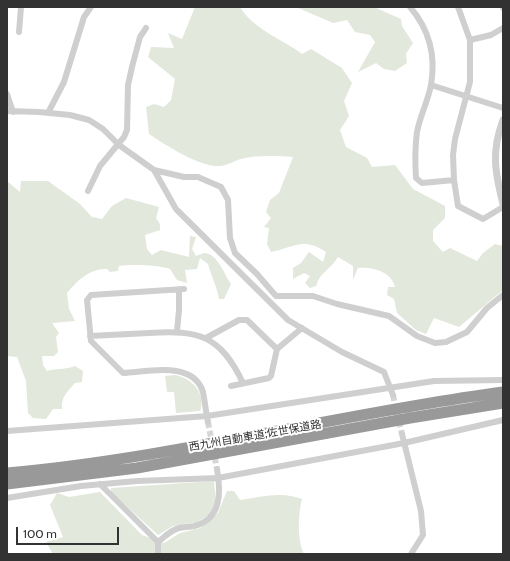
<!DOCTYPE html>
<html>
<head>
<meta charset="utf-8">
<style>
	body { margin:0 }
	#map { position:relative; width:510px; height:561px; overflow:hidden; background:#fff; font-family:Cabin,sans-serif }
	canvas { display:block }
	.frame { position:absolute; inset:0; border:8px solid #323232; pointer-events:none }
	.scale { position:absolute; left:16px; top:527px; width:103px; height:18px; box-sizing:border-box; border:2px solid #323232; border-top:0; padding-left:5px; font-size:12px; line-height:14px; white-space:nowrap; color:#323232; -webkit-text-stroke:3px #fff; paint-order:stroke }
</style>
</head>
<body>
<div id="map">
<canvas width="510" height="561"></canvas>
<div class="frame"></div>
<div class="scale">100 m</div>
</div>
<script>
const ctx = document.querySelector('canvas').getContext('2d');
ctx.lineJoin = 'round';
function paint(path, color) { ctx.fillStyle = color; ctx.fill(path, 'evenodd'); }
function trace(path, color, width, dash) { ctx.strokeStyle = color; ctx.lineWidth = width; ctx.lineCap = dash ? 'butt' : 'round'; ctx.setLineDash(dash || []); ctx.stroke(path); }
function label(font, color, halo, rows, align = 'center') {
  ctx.font = font + ' Cabin,"Noto Sans JP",sans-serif'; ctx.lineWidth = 4; ctx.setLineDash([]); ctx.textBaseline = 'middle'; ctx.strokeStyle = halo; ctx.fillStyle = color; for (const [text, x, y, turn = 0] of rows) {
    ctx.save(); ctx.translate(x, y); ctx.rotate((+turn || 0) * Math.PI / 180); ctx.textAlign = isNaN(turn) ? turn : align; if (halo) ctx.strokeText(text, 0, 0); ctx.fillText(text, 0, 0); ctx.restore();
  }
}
const green = new Path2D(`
	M195 7H240C254 30 281 38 302 54L311 49 342 68 352 83 344 101 349 116 340 130 346 147 367 158 372 167 395 165 413 189 445 206V218L433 230V241L443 252 450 248 477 261 483 253 495 244 503 246V290L459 327 434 318 426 334 416 330 397 313 394 299 387 295 388 287H395C391 271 372 267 358 268L353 280V266L338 257C331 269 320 272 316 286L310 288 305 283 310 276 304 273 293 279V268L301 263 309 252 323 262 326 252C303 237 296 247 271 252L267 244 269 228 264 227 271 218 266 212 270 200 279 193 293 157C276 156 257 155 241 159 234 161 228 165 221 166 200 168 166 145 149 134L146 107 154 104 164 107 171 100 175 79 148 57 151 47 174 48 168 33 182 39Z
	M296 7H374L401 19 402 26 413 43 406 54 407 63 395 71 384 69 376 63 358 72 375 42 370 35 355 32 347 20 333 23Z
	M7 181 20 192 21 181H48L80 204 92 217 102 219 112 206 126 198 159 207 156 218 160 224V230L145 235 147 249 152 255 161 250 189 257 190 236 196 237 192 249 196 256C199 255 203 253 205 253 218 254 225 276 231 284L224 299H219C217 286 211 276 208 264L200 258 197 269 185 270 187 283 177 280 170 269C158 265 133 264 119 266L118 271 110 272 107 269C90 268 77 281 67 293L69 309 75 321 52 323 59 333 56 337 58 352 54 356H42L43 365 47 371C57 368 65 370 75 366L83 371 82 382 75 383C67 392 61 397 62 409H53L46 419 33 418 28 413 26 381 17 357 7 356Z
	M175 375C191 378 207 393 200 411L176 413 174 392H167L165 376Z
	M214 481 216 502 212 513 197 522 173 526 158 535 111 492V488Z
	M227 491H234L240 500C261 497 282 491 302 499 298 514 297 540 304 554H53L46 542 63 537 50 505 57 493 69 497 100 492 142 535 164 543 180 533 200 528 218 513Z`);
const minorTunnel = new Path2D(`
	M393 395 402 434
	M208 422 217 469`);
const minor = new Path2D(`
	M410 7C429 29 436 56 431 85 428 101 420 116 417 132 415 147 415 163 416 178L422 183 454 180 458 206 483 219 503 207
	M458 7 470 40 491 35 503 28
	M503 7V8
	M19 32 21 7
	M431 85 503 108
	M7 94 13 112
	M7 111 39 112 70 115 89 120 103 129 119 145 154 170 176 209 288 320 342 352 384 372 393 395
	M48 113 64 82 84 17 91 7
	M154 170 184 177H198L221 187 228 200 230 238 235 253 257 274 276 296H313L337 304 389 316 417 336 435 343 446 342 467 332 487 308 503 295
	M454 180 453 155 455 139 470 82V40
	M88 191 100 166 124 137 127 130 128 85 132 67 140 37 146 28
	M184 289 91 295 87 300 91 341 123 373C147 372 193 360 203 392 205 402 206 413 208 422
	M177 331 179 310V289
	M90 336C110 335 129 334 149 333 199 330 220 335 243 383
	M206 338 239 320H247L277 349
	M231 386 269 378 271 376 277 349 302 328
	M7 431 207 416 434 381 503 380
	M402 434 421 511 423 535 411 554
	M100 484 158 542V554
	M7 498 81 486 137 481 218 478 404 443 503 420
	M158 542C164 537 171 530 179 528 184 527 189 527 194 526 222 519 221 492 217 469`);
const tertiary = new Path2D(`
	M503 120C491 152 495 172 503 204`);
const motorway = new Path2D(`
	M7 473C174 458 337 414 503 392
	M7 484 137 468 410 418 503 403`);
const streetNames = [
	["西九州自動車道;佐世保道路",255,436,-10]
];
paint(green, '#e2e8dc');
trace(minorTunnel, '#d6d6d6', 6, [6, 3]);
trace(minor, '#cfcfcf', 6);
trace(tertiary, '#cfcfcf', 7);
trace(motorway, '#999', 11);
label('11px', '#323232', '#fff', streetNames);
</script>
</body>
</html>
